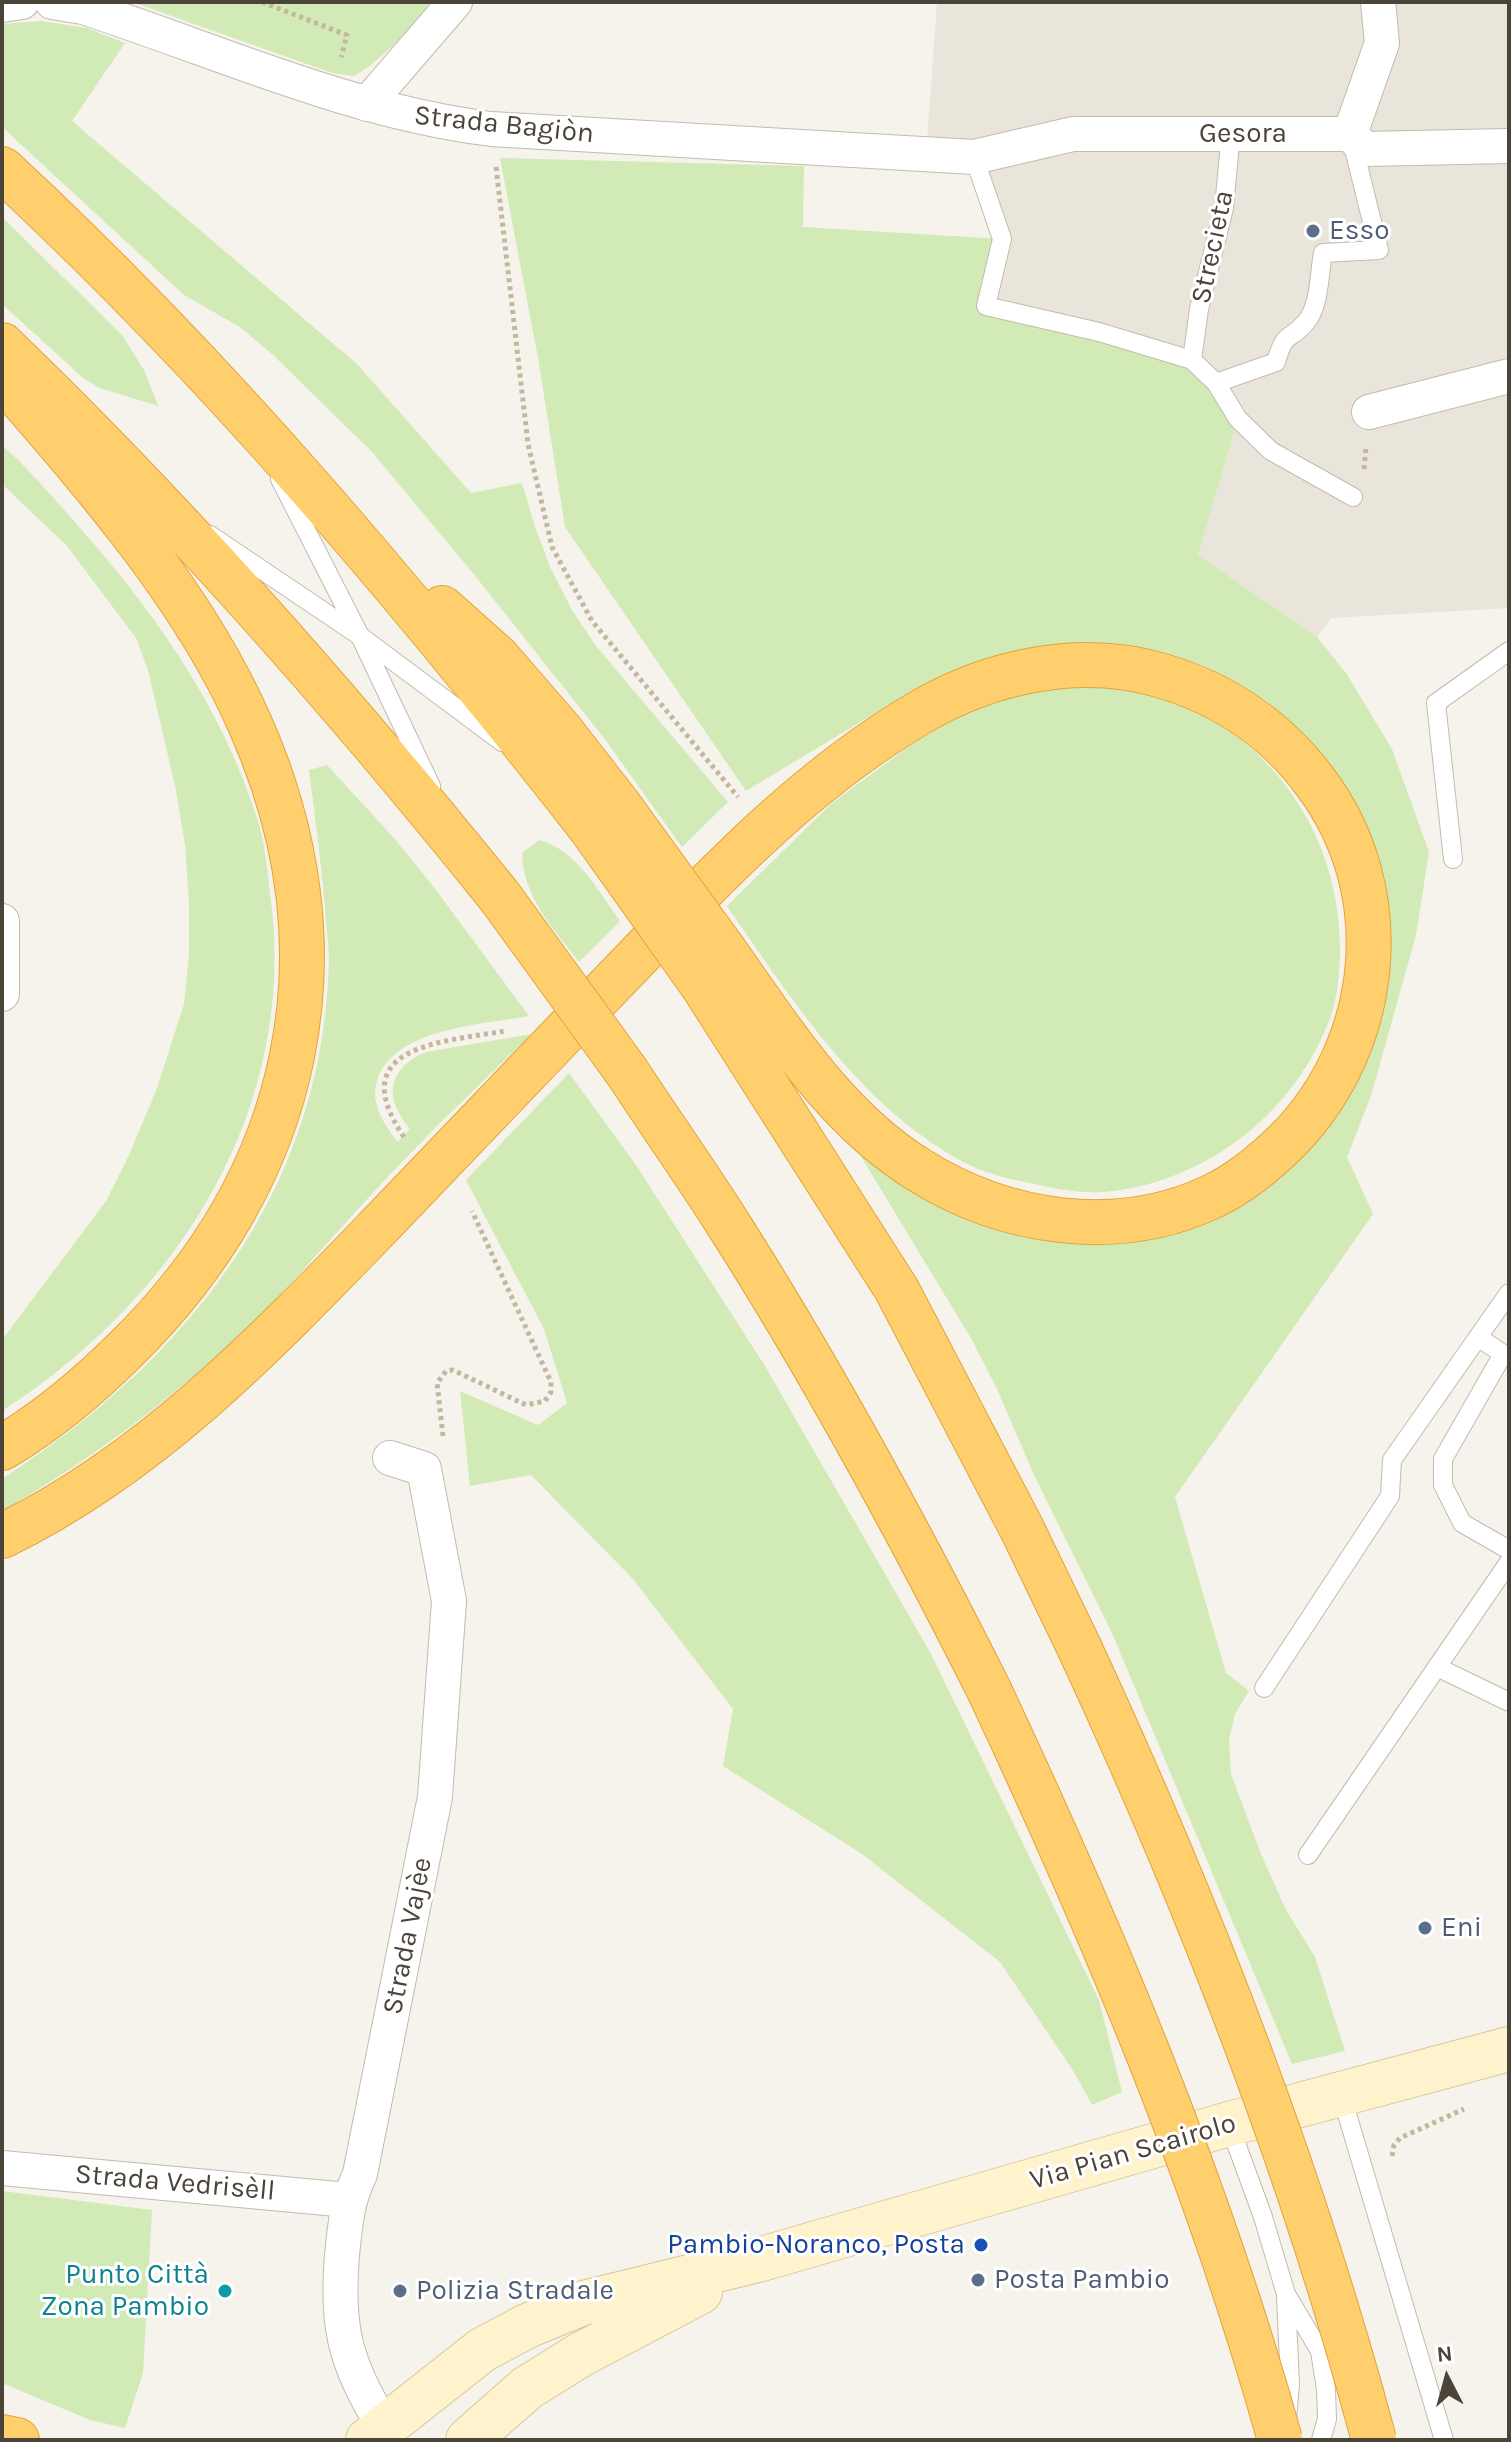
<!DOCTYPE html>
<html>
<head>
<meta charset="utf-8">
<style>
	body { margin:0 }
	#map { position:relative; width:1511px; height:2442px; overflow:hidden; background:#f6f3ec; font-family:Karla,sans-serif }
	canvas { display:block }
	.frame { position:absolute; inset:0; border:4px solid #4b4439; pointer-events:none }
	.north { position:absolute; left:1407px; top:2338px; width:80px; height:80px; -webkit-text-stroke:6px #fff; paint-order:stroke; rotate:354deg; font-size:22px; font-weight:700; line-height:32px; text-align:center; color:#4b4439 }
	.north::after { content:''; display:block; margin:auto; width:28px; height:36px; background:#4b4439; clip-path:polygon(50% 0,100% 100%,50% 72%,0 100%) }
</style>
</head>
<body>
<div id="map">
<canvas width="1511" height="2442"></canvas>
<div class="frame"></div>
<div class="north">N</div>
</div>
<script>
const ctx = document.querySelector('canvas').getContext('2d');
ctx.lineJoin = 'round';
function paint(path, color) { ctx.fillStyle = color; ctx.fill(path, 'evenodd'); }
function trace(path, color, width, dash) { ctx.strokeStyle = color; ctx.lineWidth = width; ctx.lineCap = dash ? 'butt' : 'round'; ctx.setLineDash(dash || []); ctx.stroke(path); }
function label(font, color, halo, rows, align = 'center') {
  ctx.font = font + ' Karla,sans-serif'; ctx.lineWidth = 6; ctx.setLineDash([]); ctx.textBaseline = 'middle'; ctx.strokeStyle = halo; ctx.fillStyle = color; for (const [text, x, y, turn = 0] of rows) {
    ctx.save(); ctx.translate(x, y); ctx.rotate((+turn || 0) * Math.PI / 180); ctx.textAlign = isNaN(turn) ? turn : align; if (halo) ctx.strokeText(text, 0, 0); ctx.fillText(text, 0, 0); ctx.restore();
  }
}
const residential = new Path2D(`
	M937 2H1509V608L1331 618 1317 637 1198 555 1238 419 986 306 1002 239 974 158 926 156Z`);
const green = new Path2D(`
	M132 2H442L370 66 354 76 332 73Z
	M41 21 87 28 125 43 72 121 357 364 471 493 522 483 535 527 551 569 572 610 596 646 728 802 682 847 604 738 472 572 372 452 273 355 240 327 184 295 2 127V24Z
	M500 158 804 166 803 227 1002 239 987 305 1192 360 1238 419 1198 555 1317 637 1346 673 1392 749 1429 852 1416 935 1371 1096 1347 1157 1373 1214 1175 1497 1226 1673 1249 1691 1235 1714 1229 1739 1231 1774 1261 1854 1286 1910 1315 1957 1345 2051 1292 2064 1112 1633 1034 1475 997 1389 972 1340 854 1145 939 1198 1223 1212 1382 974 1298 730 1267 701 1202 665 1160 652 1115 644H1055L993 658 920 686 746 791 565 527 538 358Z
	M2 217 122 335 144 370 158 406 100 388 83 378 2 304Z
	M2 445C27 467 50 494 72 519 152 608 222 706 258 821 265 844 267 869 270 893 300 1107 178 1298 2 1411V1340L106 1201 128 1157 156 1091 184 1004 189 954V903L185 845 176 790 148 670 136 638 67 546 2 484Z
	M1070 685C1106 687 1146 687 1179 702 1278 746 1339 839 1340 947 1340 970 1338 997 1330 1018 1296 1110 1211 1179 1113 1191 1086 1195 1056 1189 1030 1183 1003 1178 974 1170 951 1155 854 1097 790 997 727 906L832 803 915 742 967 712 1020 694Z
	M327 765 394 838 436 890 529 1016C484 1024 400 1028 379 1075 368 1100 382 1122 398 1142L410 1129C384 1098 386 1069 426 1052L532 1034C488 1076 444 1118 402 1162 346 1219 295 1284 236 1339 164 1405 87 1462 2 1511V1479C188 1358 322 1193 329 963 329 945 326 926 325 908 321 862 315 816 309 770Z
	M539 840C577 850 598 891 620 921L579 962C553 928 523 897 522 853Z
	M569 1073 636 1165 765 1366 930 1652 1099 2000 1122 2092 1092 2105 1074 2072 1000 1962 862 1854 723 1766 733 1709 633 1579 531 1475 470 1486 460 1391 538 1425 567 1403 544 1329 466 1180Z
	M2 2191 152 2210 143 2373 125 2428 90 2420 2 2383Z`);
const path = new Path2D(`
	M262 2 347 35 341 57
	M496 167 528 444 552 547 592 621 738 797
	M1364 469 1366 447
	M404 1137C342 1046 441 1042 505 1031
	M443 1436 437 1383 446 1371 453 1370 526 1405 545 1401 551 1392V1382L472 1211
	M1392 2156 1394 2145 1400 2138 1464 2109`);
const lane = new Path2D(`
	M974 157 1002 239 986 306 1099 332 1192 360 1216 383 1238 419 1271 451 1353 497
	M1192 360 1199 309 1224 208 1231 133
	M1216 383 1276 362C1286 328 1289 343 1306 322 1320 306 1319 273 1323 253L1379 250 1352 141
	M280 479 360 636 431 786
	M210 535 360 636 502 742
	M1453 859 1436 703 1509 651
	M1478 1337 1503 1354 1443 1459V1485L1462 1523 1509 1550
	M1437 1667 1509 1702
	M1264 1688 1390 1496 1392 1460 1509 1293
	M1308 1855 1509 1562
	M1341 2094 1444 2440
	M1229 2124 1263 2217 1286 2294 1320 2351 1326 2389 1327 2419 1321 2440
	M1286 2297 1290 2384 1287 2419`);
const street = new Path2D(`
	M52 2 83 7C218 51 348 111 491 129L974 157 1073 134H1350L1365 149 1509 146
	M2 5 22 2
	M367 104 455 2
	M1350 134 1382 43 1378 2
	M1369 412 1509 376
	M2 921V994
	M2 2168 348 2200
	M385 2428C343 2362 335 2322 343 2245 346 2218 348 2199 360 2174L435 1797 449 1601 424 1469 390 1458`);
const secondary = new Path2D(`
	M368 2440 482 2350 527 2326 583 2303 758 2260 1229 2124 1509 2049
	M468 2440 527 2388 580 2355 700 2292`);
const highway = new Path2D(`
	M2 169C218 369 409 596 590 827
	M2 345C181 517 344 703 500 897
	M2 377C93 482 194 596 250 724 351 951 302 1176 126 1349 89 1386 47 1421 2 1448
	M442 608 498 658 562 732 618 804
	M703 986 897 1290 1022 1529 1079 1647
	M627 1072C659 1121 693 1169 725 1219 822 1371 908 1529 989 1690
	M2 1536C154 1462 270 1339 386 1219 472 1129 559 1038 646 948 728 862 815 774 919 713 990 671 1079 652 1159 675 1223 693 1277 730 1316 783 1397 891 1382 1043 1289 1139 1266 1162 1241 1183 1211 1197 1117 1241 1005 1224 919 1170 835 1118 782 1032 726 953
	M2 2437 17 2440`);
const highwayBridge = new Path2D(`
	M618 804 726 953
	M590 827 703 986
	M500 897 627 1072
	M1079 1647C1198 1903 1301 2167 1374 2440
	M989 1690C1103 1933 1208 2181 1280 2440`);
const markers = [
	[1313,231,8,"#5c6f8a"],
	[1425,1928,8,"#5c6f8a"],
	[981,2245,8,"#1a4fb4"],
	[978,2280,8,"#5c6f8a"],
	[225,2291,8,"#0f9aa8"],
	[400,2291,8,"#5c6f8a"]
];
const streetNames = [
	["Strada Bagiòn",504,125,6],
	["Gesora",1243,134],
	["Strecieta",1213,247,-78],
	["Strada Vajèe",408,1936,-79],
	["Via Pian Scairolo",1133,2152,-16],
	["Strada Vedrisèll",175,2183,5]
];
const serviceNames = [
	["Esso",1329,231],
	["Eni",1441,1928],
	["Posta Pambio",994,2280],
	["Polizia Stradale",416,2291]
];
const transitNames = [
	["Pambio-Noranco, Posta",965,2245]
];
const cultureNames = [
	["Punto Città",209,2275],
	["Zona Pambio",209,2307]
];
paint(residential, '#eae5da');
paint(green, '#d2eab5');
trace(lane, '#c2bbae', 20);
trace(street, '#c2bbae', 36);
trace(secondary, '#d6c79b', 46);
trace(highway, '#e0a43c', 46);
trace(path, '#c4b79f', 5, [4, 4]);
trace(lane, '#fff', 18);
trace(street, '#fff', 34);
trace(secondary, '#fff3cd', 44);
trace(highway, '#ffcf6e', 44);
trace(highwayBridge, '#e0a43c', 46, []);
trace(highwayBridge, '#ffcf6e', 44);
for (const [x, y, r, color] of markers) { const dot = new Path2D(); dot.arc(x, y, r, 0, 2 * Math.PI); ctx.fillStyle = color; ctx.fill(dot); trace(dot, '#fff', 3); }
label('28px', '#4b4439', '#fff', streetNames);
label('28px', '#4e5e75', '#fff', serviceNames, 'left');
label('28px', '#164399', '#fff', transitNames, 'right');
label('28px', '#0d838f', '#fff', cultureNames, 'right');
</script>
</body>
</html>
